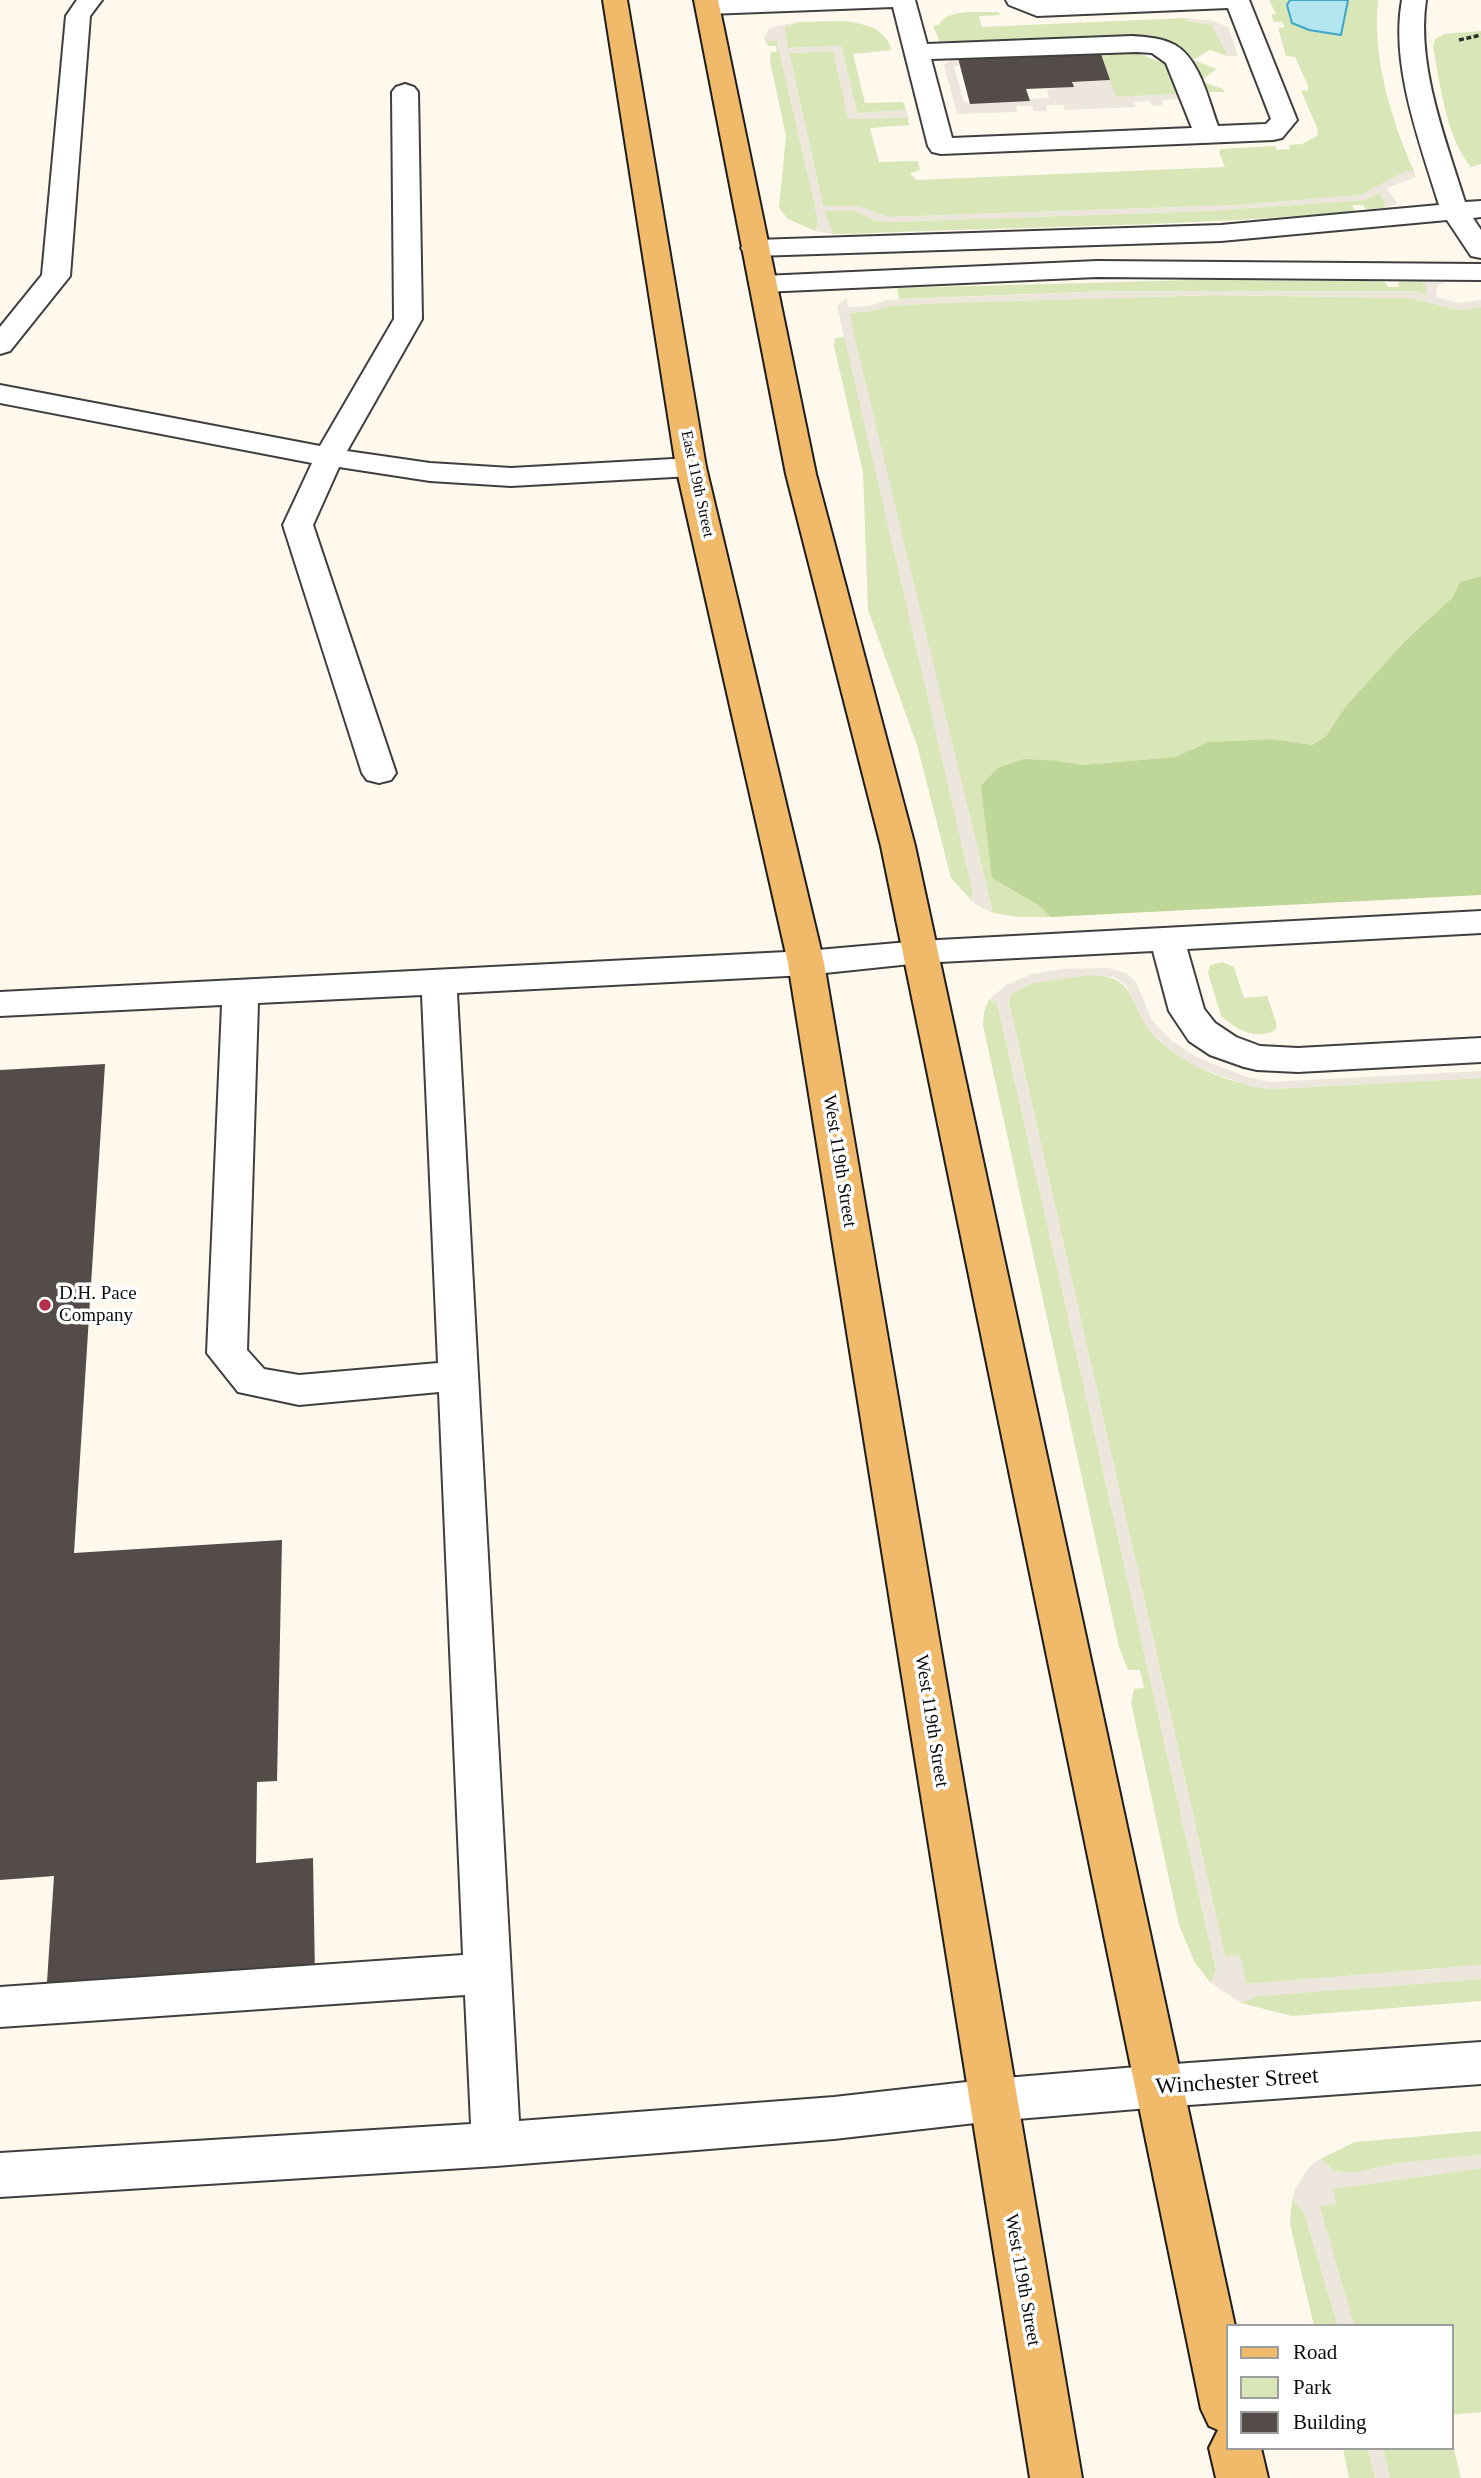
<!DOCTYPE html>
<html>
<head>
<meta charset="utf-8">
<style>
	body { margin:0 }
	#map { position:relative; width:1481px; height:2478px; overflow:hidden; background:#fef8ed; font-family:Georgia,serif }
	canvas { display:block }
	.legend { position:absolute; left:1226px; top:2324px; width:228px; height:126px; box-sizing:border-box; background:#fff; border:2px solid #9e9e9e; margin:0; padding:9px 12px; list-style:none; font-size:21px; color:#0c0c0c }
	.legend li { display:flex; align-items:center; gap:14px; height:35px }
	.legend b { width:35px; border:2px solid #9e9e9e }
</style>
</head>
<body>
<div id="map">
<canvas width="1481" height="2478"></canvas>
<ul class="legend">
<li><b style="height:9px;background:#f1b96a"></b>Road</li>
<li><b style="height:19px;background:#d8e6b8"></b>Park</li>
<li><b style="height:19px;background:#544c49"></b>Building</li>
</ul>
</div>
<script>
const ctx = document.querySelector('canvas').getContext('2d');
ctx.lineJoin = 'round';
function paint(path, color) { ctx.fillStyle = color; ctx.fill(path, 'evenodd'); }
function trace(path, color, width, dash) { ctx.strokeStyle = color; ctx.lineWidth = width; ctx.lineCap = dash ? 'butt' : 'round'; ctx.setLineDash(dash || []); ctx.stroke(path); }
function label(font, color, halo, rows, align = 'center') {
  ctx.font = font + ' Georgia,serif'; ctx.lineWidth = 7; ctx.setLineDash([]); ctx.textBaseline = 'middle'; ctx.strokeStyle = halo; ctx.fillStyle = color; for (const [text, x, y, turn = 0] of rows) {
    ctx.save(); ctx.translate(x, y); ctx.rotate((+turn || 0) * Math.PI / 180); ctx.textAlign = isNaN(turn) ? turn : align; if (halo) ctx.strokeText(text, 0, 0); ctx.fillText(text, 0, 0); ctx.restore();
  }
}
const green = new Path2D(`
	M1269 0H1378C1372 58 1391 119 1414 171L1404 172 1361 195 1239 205 888 217 858 206H823L789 53 833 51 849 119 908 117 909 125 870 128 879 162 918 161 920 170 910 173 916 180 1225 167 1219 152 1221 149 1275 146 1277 150 1290 149 1289 145 1302 144 1317 136 1318 130 1301 91 1308 90V86L1295 57 1286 56 1278 28 1285 27 1282 22H1274L1271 15 1276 14Z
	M971 12H998L1001 15 979 16 982 27 1186 18 1188 21 1212 25 1228 56 1210 50 1193 60 1217 69 1200 81 1223 89 1225 92H1202L1189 58 1172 45 1090 40 1088 36 940 42 933 26 939 25C944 14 960 12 971 12Z
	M843 21C866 24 884 27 892 50L853 54 865 103 901 102 904 103 906 110 857 113 841 46 788 48 784 27 798 22Z
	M1481 31V164L1471 167C1446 138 1440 83 1433 46L1435 39 1444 34Z
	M765 41H777L814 201 818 224 815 231 788 219 779 208 786 136 770 61 771 52H777L776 46H769Z
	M1135 52 1165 64 1177 94 1115 97 1101 54Z
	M1379 193 1385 202 1384 208 1366 209 1363 205H1352L1355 211C1188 227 1020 226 852 234H833L824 211 853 210 874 220 887 222 1205 211 1364 200Z
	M1194 280 1366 281 1385 282 1388 287H1399L1398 282 1420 281 1426 285V295L1413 291H1111L899 299 897 288Z
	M1215 295 1412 298 1458 310 1481 307V576L1460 582 1452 598 1406 640 1346 706 1326 736 1312 745 1273 739 1208 742 1175 757 1082 765 1059 761 992 878 1038 905 1051 917H1019L993 913 848 313 873 311 890 306 939 303Z
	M846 337 973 893 971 900 951 878 917 745 868 610 863 472 834 346 835 338Z
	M1222 962 1234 967 1244 998 1267 996 1277 1025 1275 1030C1257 1041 1235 1029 1221 1016L1208 973 1210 965Z
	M1087 975C1144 975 1125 1010 1160 1041 1191 1069 1232 1084 1272 1089L1481 1078V1965L1247 1984 1225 1956 1009 1003 1011 994 1033 983Z
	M989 1000 996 1002 998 1007 1216 1970 1211 1983 1195 1963 1179 1925 1131 1702 1134 1689 1144 1688 1140 1670H1128L1119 1647 983 1025 984 1011Z
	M1481 1979V2001L1292 2016 1241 2003 1257 1996Z
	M1481 2131V2155L1400 2163 1353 2173 1334 2171 1320 2159 1355 2142Z
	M1481 2168V2412L1451 2415V2326H1354L1319 2205 1335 2204 1332 2189Z
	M1292 2200 1304 2212 1338 2326H1314L1290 2224Z
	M1451 2438 1461 2478H1390L1383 2448H1451Z
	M1343 2448H1368L1375 2478H1349Z`);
const forest = new Path2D(`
	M1481 576V895L1051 917 1038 905 992 878 981 786 998 768 1024 759 1059 761 1082 765 1175 757 1208 742 1273 739 1312 745 1326 736 1346 706 1406 640 1452 598 1460 582Z`);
const plaza = new Path2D(`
	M1186 18 1213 21 1228 27 1238 56H1228L1212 25 1187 21Z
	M798 22 784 27 788 48 841 46 857 113 906 110 909 118 848 119 833 51 789 53 823 206H858L888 217 1239 205 1361 195 1404 172 1414 171 1416 177 1387 188 1398 204 1384 208 1385 202 1379 193 1364 200 1205 211 887 222 875 220 853 210 825 211 833 234 815 231 818 224 814 201 777 41H765L764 37 768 30 777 26Z
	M952 59 958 60 959 65 954 66 964 102 970 104 1029 101V99L1049 98 1047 89 1073 87 1072 82 1110 80 1116 97 1177 94 1179 99 1162 100 1163 105 1152 106 1150 101 1134 102 1136 107 1065 110 1063 105H1046L1047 111H1034L1032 106H1016L1017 112 957 114 944 65Z
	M1420 281 1445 282 1437 286 1436 297 1458 303 1481 300V307L1459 310 1412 298 1215 295 939 303 890 306 873 311 849 313 993 913 978 906 971 900 973 893 837 306 847 298 848 307 869 306 887 300 1111 291H1413L1426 295V285Z
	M1107 968 1126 973 1136 982 1152 1020 1171 1040 1198 1058 1247 1077 1270 1082 1481 1071V1078L1272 1089 1252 1087 1199 1068 1171 1051 1146 1027 1126 985 1114 977 1087 975 1033 983 1011 994 1009 1003 1225 1956 1240 1955 1247 1984 1481 1965V1979L1258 1996 1241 2003 1211 1983 1216 1970 998 1007 996 1002 989 1000 1006 985 1032 974 1062 969Z
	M1481 2155V2168L1333 2189 1336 2204 1320 2206 1354 2326H1338L1304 2212 1292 2200 1295 2189 1308 2168 1320 2159 1333 2171 1353 2173 1400 2163Z
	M1368 2448H1383L1390 2478H1375Z`);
const water = new Path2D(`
	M1290 0H1348L1341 35 1309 30 1292 23 1287 5Z`);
const building = new Path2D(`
	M1101 54 1110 80 1072 82 1074 87 1026 89 1030 101 970 104 958 58Z
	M105 1064 74 1553 282 1540 277 1781 257 1782 256 1863 313 1858 315 1976 46 1997 54 1876 0 1880V1070Z`);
const path = new Path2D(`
	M1459 40 1481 35`);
const minor = new Path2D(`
	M77 0H102L90 16 70 276 10 351 0 354V327L42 275 66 16Z
	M706 0H915L927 44 1132 36C1146 37 1162 38 1175 45 1200 59 1209 102 1218 126L1266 124 1271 119 1228 8 1037 16 1009 5 1006 0H1249L1297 120 1282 138 1273 140 941 154 932 152 928 146 893 7 708 14 699 12 696 7 699 2ZM1137 52 1152 53 1166 63 1192 128 952 138 931 59Z
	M1402 0H1426C1416 65 1446 141 1465 202L1481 201V217L1473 218 1481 230V258L1471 256 1447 220 1221 241 755 256 745 254 741 248 745 242 755 240 1221 225 1439 205C1420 143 1390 65 1402 0Z
	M405 84 414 87 418 92 422 319 347 451 430 463 511 468 691 458 702 461 706 467 702 473 691 476 511 486 430 481 339 467 313 525 396 773 391 780 379 783 367 780 362 773 283 525 312 463 0 403V385L320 446 394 319 392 92 396 87Z
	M1097 261 1481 264V280L1097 277 763 292 753 290 749 284 753 278 763 276Z
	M1481 911V933L1187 949 1204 1009 1215 1023 1236 1037 1260 1046 1298 1048 1481 1038V1062L1298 1072 1257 1070 1244 1067 1210 1055 1189 1041 1169 1011 1153 951 920 963 806 975 457 993 519 2121 834 2097 993 2079 1161 2065 1481 2042V2084L1161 2107 993 2121 834 2139 496 2166 0 2197V2153L471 2124 465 1995 0 2027V1987L463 1955 439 1392 299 1405 238 1392 207 1353 222 1005 0 1016V992L806 951 920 941ZM422 995 438 1363 299 1375 264 1369 247 1350 258 1003Z`);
const major = new Path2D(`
	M603 0H627L706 467 824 963 1082 2478H1030L788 963 676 467Z
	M694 0H718L816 474 915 846 1235 2326H1227V2448H1261L1268 2478H1216L1209 2448 1218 2430 1209 2426 1201 2409 881 846 786 474Z`);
const markers = [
	[45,1305,7,"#b42d4a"]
];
const farStreetnames = [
	["East 119th Street",697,484,78]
];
const streetNames = [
	["West 119th Street",839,1161,81],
	["West 119th Street",931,1721,81],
	["West 119th Street",1022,2280,80]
];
const poiNames = [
	["D.H. Pace",59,1294],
	["Company",59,1316]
];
const nearStreetnames = [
	["Winchester Street",1237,2082,-4]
];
paint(green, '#d8e6b8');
paint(forest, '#bfd699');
paint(plaza, '#ede6dd');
paint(water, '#b4e6f2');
trace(water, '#3fa7c5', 2);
paint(building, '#544c49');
trace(minor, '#3f3f3f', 4);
trace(major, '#1d1d1d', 4);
trace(path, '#2e2e2e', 3.5, [5, 2.5]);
paint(minor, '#fff');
paint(major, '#f1b96a');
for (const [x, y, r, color] of markers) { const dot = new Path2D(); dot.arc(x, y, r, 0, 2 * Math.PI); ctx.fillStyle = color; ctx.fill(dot); trace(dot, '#fff', 2.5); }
label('16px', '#0c0c0c', '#fff', farStreetnames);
label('19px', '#0c0c0c', '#fff', streetNames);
label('19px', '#0c0c0c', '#fff', poiNames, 'left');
label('23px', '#0c0c0c', '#fff', nearStreetnames);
</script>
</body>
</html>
